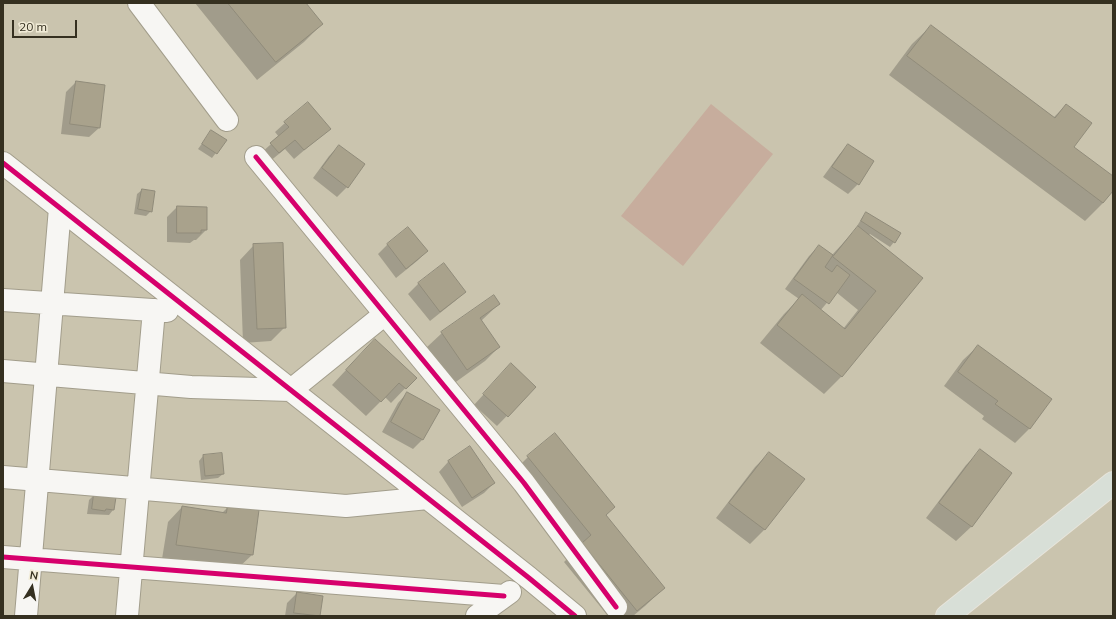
<!DOCTYPE html>
<html>
<head>
<meta charset="utf-8">
<style>
	body { margin:0 }
	#map { position:relative; width:1116px; height:619px; overflow:hidden; background:#cac4ae; font-family:Mulish,sans-serif }
	canvas { display:block }
	.frame { position:absolute; inset:0; border:4px solid #353020; pointer-events:none }
	.north { position:absolute; left:12px; top:567px; width:40px; height:40px; -webkit-text-stroke:3px #f1ebd6; paint-order:stroke; rotate:10deg; font-size:11px; font-weight:700; line-height:16px; text-align:center; color:#353020 }
	.north::after { content:''; display:block; margin:auto; width:14px; height:18px; background:#353020; clip-path:polygon(50% 0,100% 100%,50% 72%,0 100%) }
	.scale { position:absolute; left:12px; top:20px; width:65px; height:18px; box-sizing:border-box; border:2px solid #353020; border-top:0; padding-left:5px; font-size:12px; line-height:14px; white-space:nowrap; color:#353020; -webkit-text-stroke:3px #f1ebd6; paint-order:stroke }
</style>
</head>
<body>
<div id="map">
<canvas width="1116" height="619"></canvas>
<div class="frame"></div>
<div class="north">N</div>
<div class="scale">20 m</div>
</div>
<script>
const ctx = document.querySelector('canvas').getContext('2d');
ctx.lineJoin = 'round';
function paint(path, color) { ctx.fillStyle = color; ctx.fill(path, 'evenodd'); }
function trace(path, color, width, dash) { ctx.strokeStyle = color; ctx.lineWidth = width; ctx.lineCap = dash ? 'butt' : 'round'; ctx.setLineDash(dash || []); ctx.stroke(path); }
const green = new Path2D(`
	M711 104 773 154 683 266 621 216Z`);
const shadow = new Path2D(`
	M195 3H305L322 24 304 42 257 80Z
	M931 26 1053 118 1066 105 1073 147 1113 178V189L1103 203 1085 221 889 75 912 44Z
	M76 82 99 128 89 137 61 134 66 92Z
	M285 123 329 129 294 159 285 149 269 162 261 153 279 137 275 132Z
	M211 131 225 141 212 158 198 149Z
	M848 145 858 184 848 194 823 177 839 155Z
	M339 146 347 187 337 197 313 178 329 156Z
	M142 190 151 211 146 216 134 214 137 194Z
	M177 207 206 230 196 240H194L190 243 167 242V217Z
	M866 213 894 242 890 247 870 234 869 235 922 278 842 376 824 394 760 343 784 314 799 299 785 289 809 256 819 246 832 255 858 227 857 226 862 218ZM836 292 858 310 843 329 820 311Z
	M408 228 427 251 417 261 396 278 378 254 387 245Z
	M254 245 285 327 271 341 243 343 240 260Z
	M443 264 465 292 455 301 430 321 408 294 418 284Z
	M494 297 499 304 481 321 499 347 485 361 453 384 427 347 442 333Z
	M978 346 1051 399 1029 429 1015 443 982 419 984 416 944 386 963 360Z
	M360 355 415 378 391 403 385 397 366 416 332 385Z
	M502 374 535 387 497 426 474 405Z
	M407 393 423 439 413 449 382 432 398 403Z
	M555 435 605 516 664 588 645 606 633 616H608L564 562 573 553 510 475 528 457Z
	M470 448 494 483 484 493 462 507 439 472 448 462Z
	M980 451 1011 474 971 527 956 541 926 518 966 465Z
	M769 453 803 479 764 530 750 544 716 518 755 467Z
	M203 456 223 474 218 478 201 480 199 461Z
	M94 495 113 510 109 515 87 514 89 500Z
	M182 507 222 513 228 507 258 511 252 555 237 569 162 559 168 522Z
	M297 593 322 597 319 616H285L287 603Z`);
const building = new Path2D(`
	M228 3H306L323 24 276 62Z
	M931 25 1055 118 1066 104 1092 123 1074 147 1113 176V191L1103 203 907 56Z
	M76 81 105 85 100 128 70 124Z
	M308 102 331 129 304 150 295 140 279 153 270 143 289 127 284 122Z
	M211 130 227 140 217 154 202 144Z
	M848 144 874 161 859 185 832 167Z
	M339 145 365 164 348 188 322 168Z
	M142 189 155 191 152 212 138 209Z
	M177 206 207 207V230H201V233H177Z
	M866 212 901 233 895 243 861 221Z
	M858 226 923 278 842 377 777 325 802 294 845 329 876 291 833 257Z
	M408 227 428 251 406 269 387 244Z
	M283 243 286 328 257 329 253 244Z
	M819 245 833 255 825 267 832 272 837 265 850 275 829 304 794 279Z
	M444 263 466 292 440 312 418 283Z
	M494 295 500 304 480 318 500 347 467 370 441 332Z
	M375 339 417 378 406 389 399 383 381 402 346 370Z
	M978 345 1052 399 1030 429 995 404 998 401 958 372Z
	M511 363 536 387 508 417 483 394Z
	M407 392 440 410 423 440 391 422Z
	M555 433 615 507 606 515 665 588 637 611 582 543 591 535 527 456Z
	M470 446 495 483 472 498 448 461Z
	M980 449 1012 473 972 527 939 503Z
	M769 452 805 479 765 530 729 503Z
	M222 453 224 474 205 476 203 455Z
	M94 494 116 497 114 510 106 509 105 511 92 509Z
	M228 505 259 510 253 555 176 545 182 506 226 513Z
	M297 592 323 596 320 616 294 613Z`);
const minor = new Path2D(`
	M139 3 227 120
	M256 157 524 483 616 607
	M3 163 529 578 575 616
	M3 300 167 311
	M3 371 191 387 291 390 385 314
	M3 477 346 506 428 498
	M3 557 504 596
	M26 616 60 208
	M127 616 154 310
	M477 616 510 592`);
const major = new Path2D(`
	M947 616 1113 483`);
const cycleway = new Path2D(`
	M256 157 524 483 616 607
	M3 163 529 578 575 616
	M3 557 504 596`);
paint(green, '#c7ad9d');
paint(shadow, '#0003');
paint(building, '#a9a28c');
trace(building, '#908b7a', 1);
trace(minor, '#a29d8b', 24);
trace(major, '#e7e4db', 24);
trace(minor, '#f7f6f3', 22);
trace(major, '#d8dfd7', 22);
trace(cycleway, '#d6006c', 5);
</script>
</body>
</html>
